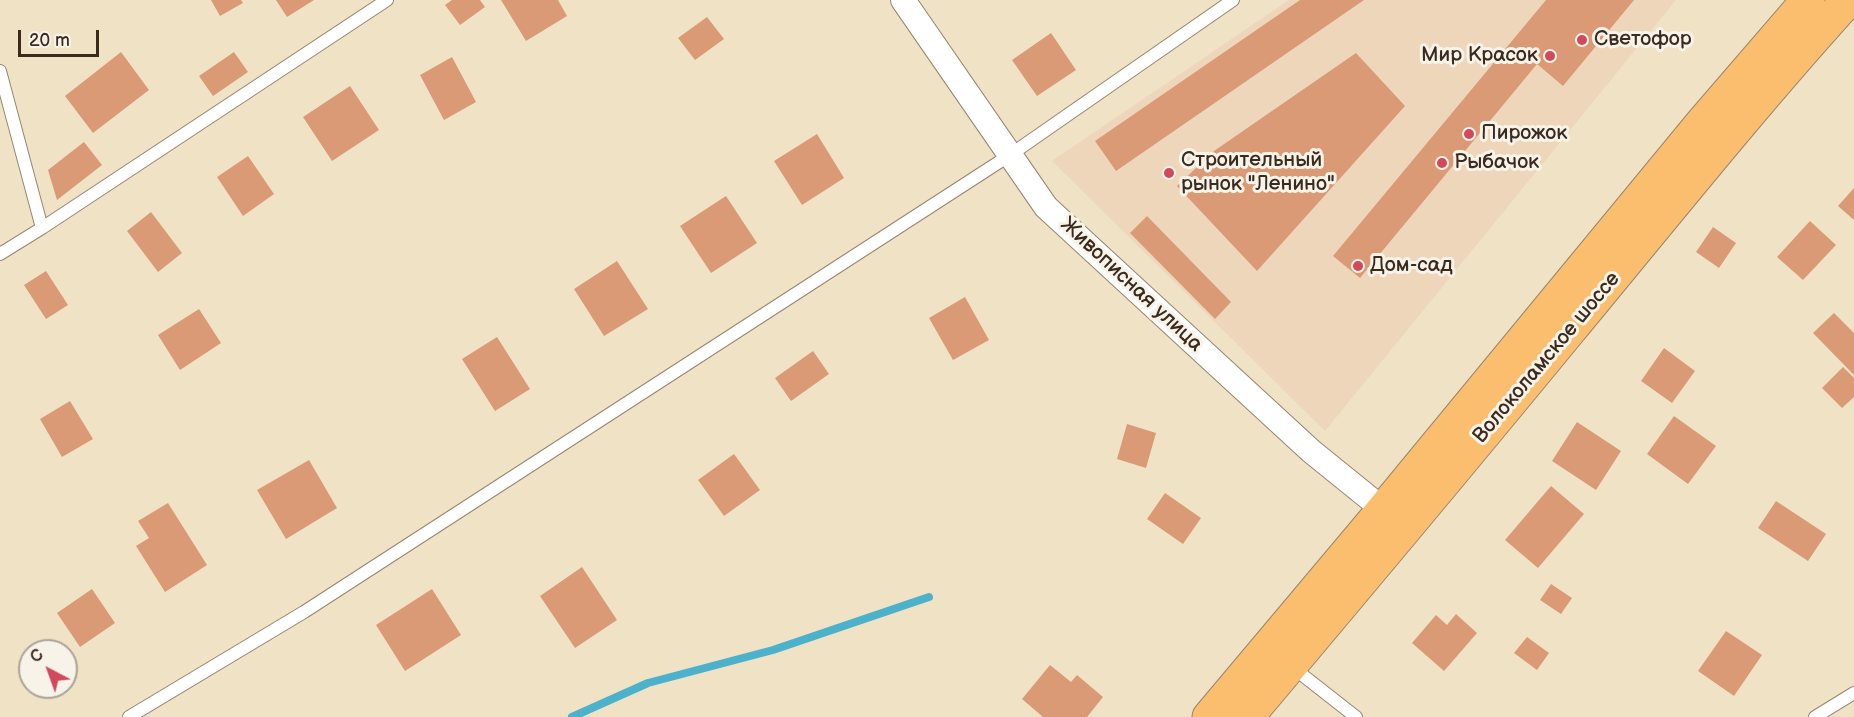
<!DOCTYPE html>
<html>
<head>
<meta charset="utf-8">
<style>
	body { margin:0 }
	#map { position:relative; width:1854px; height:717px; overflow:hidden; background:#f0e2c5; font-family:"Balsamiq Sans",sans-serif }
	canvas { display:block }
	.north { position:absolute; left:18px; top:639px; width:60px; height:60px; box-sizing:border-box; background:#f7f3e8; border:2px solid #aca397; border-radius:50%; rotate:319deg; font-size:16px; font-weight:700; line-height:24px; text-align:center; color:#3b2a1e }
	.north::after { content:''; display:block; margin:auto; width:21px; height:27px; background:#d1495b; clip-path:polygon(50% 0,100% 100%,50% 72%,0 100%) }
	.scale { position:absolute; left:18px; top:30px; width:81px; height:27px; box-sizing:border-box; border:3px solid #3b2a1e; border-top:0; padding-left:8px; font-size:18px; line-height:21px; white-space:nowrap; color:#3b2a1e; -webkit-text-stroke:4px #f7f3e8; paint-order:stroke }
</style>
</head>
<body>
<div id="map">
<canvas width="1854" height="717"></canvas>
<div class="north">С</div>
<div class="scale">20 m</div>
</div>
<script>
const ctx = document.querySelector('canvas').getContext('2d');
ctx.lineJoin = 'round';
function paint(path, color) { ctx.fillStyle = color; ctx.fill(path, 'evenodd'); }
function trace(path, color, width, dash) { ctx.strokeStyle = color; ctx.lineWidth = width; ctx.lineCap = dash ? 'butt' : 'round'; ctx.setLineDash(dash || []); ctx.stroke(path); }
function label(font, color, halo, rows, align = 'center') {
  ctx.font = font + ' "Balsamiq Sans",sans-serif'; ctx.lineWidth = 6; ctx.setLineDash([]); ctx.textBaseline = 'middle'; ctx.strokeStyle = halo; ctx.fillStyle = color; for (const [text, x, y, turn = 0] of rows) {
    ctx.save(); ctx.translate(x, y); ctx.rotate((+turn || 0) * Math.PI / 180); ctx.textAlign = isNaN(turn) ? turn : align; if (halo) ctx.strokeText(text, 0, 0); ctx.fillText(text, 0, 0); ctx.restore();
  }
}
const built = new Path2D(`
	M1289 0H1676L1325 431 1052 161Z`);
const stream = new Path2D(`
	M572 717 648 683 773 650 929 597`);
const building = new Path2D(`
	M211 0H241L243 3 220 16Z
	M276 0H314L287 17Z
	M452 0H480L485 7 460 25 445 5Z
	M501 0H558L567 16 526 41Z
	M1300 0H1364L1116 171 1095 141Z
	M1546 0H1634L1563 86 1537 64 1360 278 1333 256Z
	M707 17 724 39 695 60 678 38Z
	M1051 33 1076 70 1037 96 1012 60Z
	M121 52 149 90 93 133 65 96Z
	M234 52 248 72 213 96 199 76Z
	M1356 53 1405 106 1257 271 1177 186 1214 151Z
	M452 57 476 102 444 120 420 75Z
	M350 86 379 130 332 161 303 117Z
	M817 134 844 178 802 205 774 161Z
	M84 142 102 165 57 200 48 170Z
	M248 156 274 194 243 216 217 177Z
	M1854 188V220L1838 206Z
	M726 196 757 243 711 273 680 226Z
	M151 212 182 253 158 272 127 231Z
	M1147 216 1231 302 1215 319 1130 233Z
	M1810 221 1836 245 1803 280 1777 257Z
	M1713 227 1736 243 1719 268 1696 252Z
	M617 261 648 309 604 336 574 289Z
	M46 271 68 305 46 319 24 285Z
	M965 297 989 340 953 360 929 318Z
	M199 309 221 343 180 370 158 335Z
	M1834 313 1854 333V375L1813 333Z
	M497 337 530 389 495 411 462 359Z
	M1664 348 1695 371 1672 403 1641 381Z
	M813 351 829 374 791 401 775 378Z
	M1843 367 1854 378V397L1842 408 1822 388Z
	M70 401 93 439 62 457 40 419Z
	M1674 416 1716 446 1688 484 1647 454Z
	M1577 422 1621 451 1596 490 1552 461Z
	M1127 424 1156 433 1146 468 1117 459Z
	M734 454 760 490 724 516 698 480Z
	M309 460 337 508 286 539 257 490Z
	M1551 486 1584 514 1538 568 1505 540Z
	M1165 493 1201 518 1183 544 1147 519Z
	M1776 501 1826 534 1808 561 1758 528Z
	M168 503 207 565 165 592 136 546 149 538 138 521Z
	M582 567 617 620 575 648 540 596Z
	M1551 584 1572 598 1561 614 1540 600Z
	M92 589 115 623 80 647 57 613Z
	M432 589 461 635 405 671 376 625Z
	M1456 614 1477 633 1444 671 1412 643 1436 615 1447 625Z
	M1726 631 1762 655 1734 696 1698 671Z
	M1527 637 1549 653 1537 670 1514 653Z
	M1050 665 1071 682 1077 675 1103 697 1087 717H1043L1022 699Z`);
const lane = new Path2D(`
	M0 71 42 228
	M0 254 42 228 387 0
	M1291 666 1356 717
	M129 717 304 612 1010 155 1233 0
	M1815 717 1854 693`);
const street = new Path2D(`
	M903 0 1046 207 1311 451 1395 519`);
const primary = new Path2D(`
	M1209 717 1383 510 1702 123 1808 0
	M1247 717C1355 589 1463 460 1569 331 1661 220 1751 107 1848 0`);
const markers = [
	[1582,40,6,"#d1495b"],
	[1550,56,6,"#d1495b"],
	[1469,134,6,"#d1495b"],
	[1442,163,6,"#d1495b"],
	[1169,173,6,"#d1495b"],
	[1358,266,6,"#d1495b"]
];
const poiNames = [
	["Светофор",1594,40],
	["Мир Красок",1538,56,"right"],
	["Пирожок",1481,134],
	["Строительный",1181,161],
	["рынок \"Ленино\"",1181,185],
	["Рыбачок",1454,163],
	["Дом-сад",1370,266]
];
const streetNames = [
	["Живописная улица",1131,285,43],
	["Волоколамское шоссе",1547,358,-50]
];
paint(built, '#eed6bb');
trace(stream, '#4cb2cb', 8);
paint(building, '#da9a75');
trace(lane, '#968672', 14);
trace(street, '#968672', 26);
trace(primary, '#968672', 35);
trace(lane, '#fff', 12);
trace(street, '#fff', 24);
trace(primary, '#fbbd6e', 33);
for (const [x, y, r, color] of markers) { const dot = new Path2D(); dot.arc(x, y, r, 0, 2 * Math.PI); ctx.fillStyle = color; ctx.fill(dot); trace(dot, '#f7f3e8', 2); }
label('21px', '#3b2a1e', '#f7f3e8', poiNames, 'left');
label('21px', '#3b2a1e', '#f7f3e8', streetNames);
</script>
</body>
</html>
